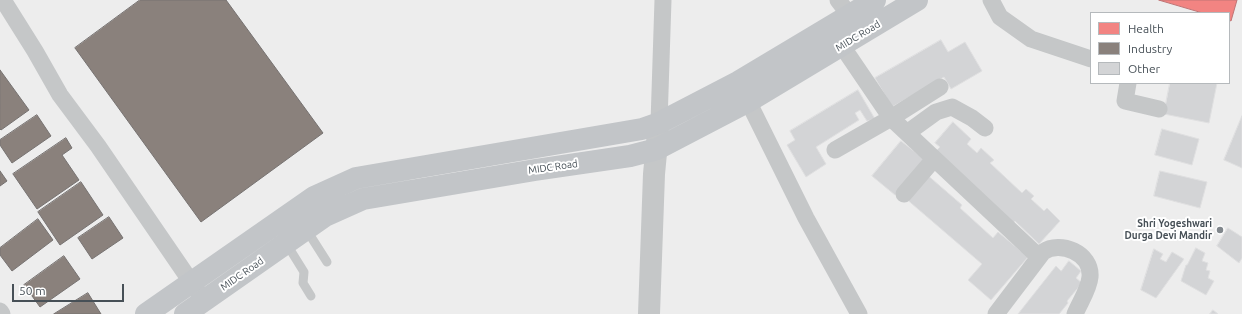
<!DOCTYPE html>
<html>
<head>
<meta charset="utf-8">
<style>
	body { margin:0 }
	#map { position:relative; width:1242px; height:314px; overflow:hidden; background:#ededed; font-family:Ubuntu,sans-serif }
	canvas { display:block }
	.legend { position:absolute; left:1090px; top:12px; width:140px; height:72px; box-sizing:border-box; background:#fff; border:1px solid #b5b9bc; margin:0; padding:5px 7px; list-style:none; font-size:12px; color:#475057 }
	.legend li { display:flex; align-items:center; gap:8px; height:20px }
	.legend b { width:20px; border:1px solid #b5b9bc }
	.scale { position:absolute; left:12px; top:284px; width:112px; height:18px; box-sizing:border-box; border:2px solid #475057; border-top:0; padding-left:5px; font-size:12px; line-height:14px; white-space:nowrap; color:#475057; -webkit-text-stroke:3px #fff; paint-order:stroke }
</style>
</head>
<body>
<div id="map">
<canvas width="1242" height="314"></canvas>
<ul class="legend">
<li><b style="height:11px;background:#f28482"></b>Health</li>
<li><b style="height:11px;background:#8a817c"></b>Industry</li>
<li><b style="height:11px;background:#d3d4d6"></b>Other</li>
</ul>
<div class="scale">50 m</div>
</div>
<script>
const ctx = document.querySelector('canvas').getContext('2d');
ctx.lineJoin = 'round';
function paint(path, color) { ctx.fillStyle = color; ctx.fill(path, 'evenodd'); }
function trace(path, color, width, dash) { ctx.strokeStyle = color; ctx.lineWidth = width; ctx.lineCap = dash ? 'butt' : 'round'; ctx.setLineDash(dash || []); ctx.stroke(path); }
function label(font, color, halo, rows, align = 'center') {
  ctx.font = font + ' Ubuntu,sans-serif'; ctx.lineWidth = 4; ctx.setLineDash([]); ctx.textBaseline = 'middle'; ctx.strokeStyle = halo; ctx.fillStyle = color; for (const [text, x, y, turn = 0] of rows) {
    ctx.save(); ctx.translate(x, y); ctx.rotate((+turn || 0) * Math.PI / 180); ctx.textAlign = isNaN(turn) ? turn : align; if (halo) ctx.strokeText(text, 0, 0); ctx.fillText(text, 0, 0); ctx.restore();
  }
}
const health = new Path2D(`
	M1159 0H1237L1231 21 1229 20V13H1203Z`);
const industry = new Path2D(`
	M140 0H226L323 133 201 222 75 48Z
	M0 70 29 110 1 130 0 129Z
	M37 115 51 136 12 163 0 145V140Z
	M66 138 72 148 62 155 79 180 37 209 13 174Z
	M0 171 7 181 0 186Z
	M81 182 103 215 60 245 38 212Z
	M109 217 123 238 92 259 78 238Z
	M38 219 53 240 12 271 0 255V248Z
	M64 256 80 279 40 307 24 285Z
	M88 293 101 314H54Z`);
const building = new Path2D(`
	M941 40 948 52 965 42 982 71 951 89 944 77 892 107 875 78Z
	M1170 83H1217L1209 123 1164 114Z
	M858 90 875 119 867 121 860 110 855 113 859 120 816 147 826 164 806 177 787 145 795 140 790 131Z
	M1242 116V168L1224 160Z
	M953 122 971 139 967 144 977 153 981 148 994 160 990 163 1022 193 1026 189 1034 196 1031 199 1044 211 1047 208 1060 221 1039 244 1015 221 1012 225 934 153 940 147 935 143Z
	M1162 129 1199 139 1192 165 1155 155Z
	M901 141 924 159 895 195 872 176Z
	M1160 171 1207 182 1200 208 1154 196Z
	M925 173 962 205 960 208 993 238 998 232 1028 257 991 300 968 280 982 264 904 197Z
	M1228 228 1242 237V258L1239 263 1217 246Z
	M1196 248 1205 253 1202 261 1208 263 1206 270 1210 271 1208 278 1214 281 1206 295 1181 281 1186 265H1187Z
	M1154 249 1163 254 1160 259 1166 262 1172 252 1184 259 1156 298 1141 290Z
	M1069 261 1081 271 1076 278 1082 283 1067 301 1068 303 1059 314H1018L1056 266 1061 271Z
	M1213 310 1218 314H1210Z`);
const service = new Path2D(`
	M306 229 327 262
	M286 243 304 272 303 283 311 296`);
const minor = new Path2D(`
	M3 0 35 51 60 95 98 146 198 292
	M838 0 857 25
	M991 0 1000 17 1031 39 1091 59
	M842 46 891 118 1039 257
	M1128 83 1125 101 1159 109
	M743 91 806 218 859 314
	M659 123 663 0
	M907 133 936 112 952 107 972 118 985 128
	M835 150 891 118 940 87
	M904 194 934 159
	M0 311 2 314
	M996 314 1043 252C1060 240 1092 253 1090 277 1089 289 1080 302 1075 314`);
const tertiary = new Path2D(`
	M649 314 654 174 658 132`);
const primary = new Path2D(`
	M146 314 314 197 356 178 642 129 659 123 738 82 875 0
	M185 314 325 216 363 199 535 170 630 156 657 149 749 101 917 0`);
const markers = [
	[1220,230,4,"#81878c"]
];
const streetNames = [
	["MIDC Road",858,36,-31],
	["MIDC Road",553,167,-8],
	["MIDC Road",242,274,-35]
];
const poiNames = [
	["Shri Yogeshwari",1212,224],
	["Durga Devi Mandir",1212,236]
];
paint(health, '#f28482');
trace(health, '#bf7475', 1);
paint(industry, '#8a817c');
trace(industry, '#767271', 1);
paint(building, '#d3d4d6');
trace(building, '#dfdfe0', 1);
trace(service, '#c5c7c8', 9);
trace(minor, '#c5c7c8', 17);
trace(tertiary, '#c5c7c8', 22);
trace(primary, '#c2c5c8', 22);
for (const [x, y, r, color] of markers) { const dot = new Path2D(); dot.arc(x, y, r, 0, 2 * Math.PI); ctx.fillStyle = color; ctx.fill(dot); trace(dot, '#fff', 1.5); }
label('10px', '#475057', '#fff', streetNames);
label('bold 10px', '#475057', '#fff', poiNames, 'right');
</script>
</body>
</html>
